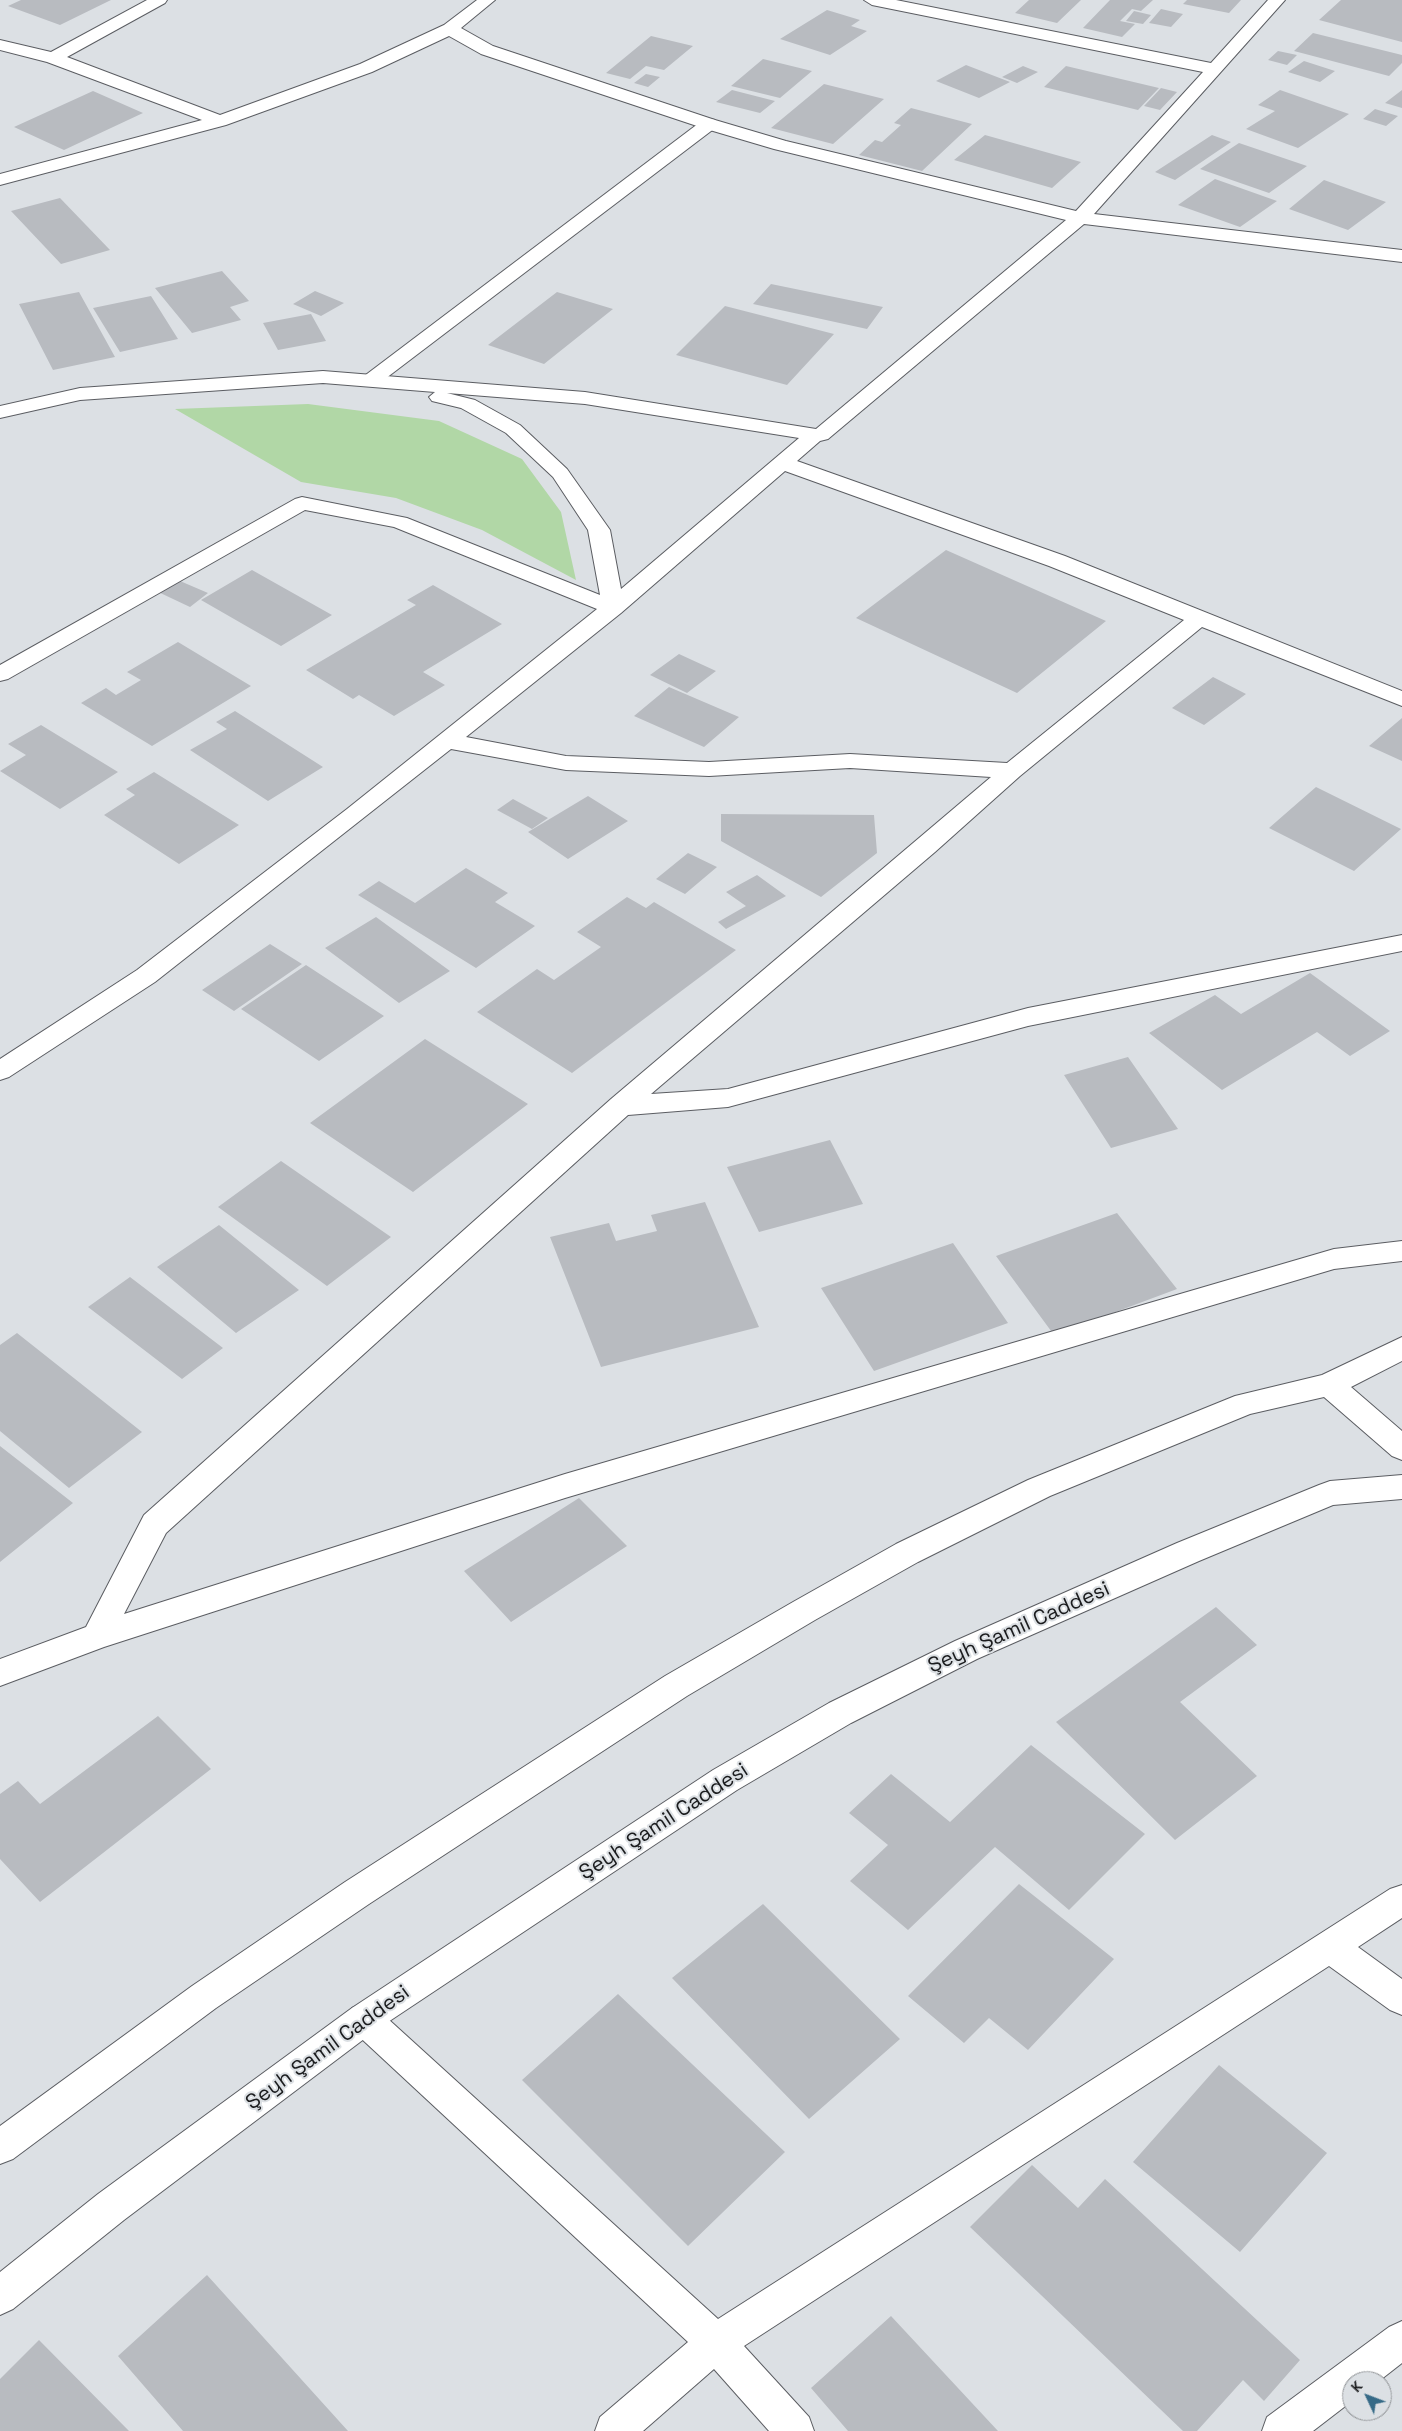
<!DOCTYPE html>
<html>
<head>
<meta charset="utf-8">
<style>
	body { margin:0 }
	#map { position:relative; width:1402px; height:2431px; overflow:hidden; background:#dce0e4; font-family:"Space Grotesk",sans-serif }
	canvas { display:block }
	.north { position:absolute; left:1342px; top:2371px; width:50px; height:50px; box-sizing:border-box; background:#dce0e4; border:1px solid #8f9295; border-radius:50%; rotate:313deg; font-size:14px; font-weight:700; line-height:20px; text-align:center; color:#1b1c1e }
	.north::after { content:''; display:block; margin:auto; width:18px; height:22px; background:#366a87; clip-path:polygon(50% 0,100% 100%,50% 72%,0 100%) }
</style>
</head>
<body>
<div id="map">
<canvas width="1402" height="2431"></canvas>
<div class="north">K</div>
</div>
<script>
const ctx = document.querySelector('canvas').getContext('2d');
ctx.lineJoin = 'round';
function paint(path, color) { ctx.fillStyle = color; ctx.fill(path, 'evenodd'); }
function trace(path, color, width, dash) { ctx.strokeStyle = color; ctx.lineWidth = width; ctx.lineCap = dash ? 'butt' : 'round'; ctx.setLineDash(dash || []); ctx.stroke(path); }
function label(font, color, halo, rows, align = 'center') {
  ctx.font = font + ' "Space Grotesk",sans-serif'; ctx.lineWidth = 4; ctx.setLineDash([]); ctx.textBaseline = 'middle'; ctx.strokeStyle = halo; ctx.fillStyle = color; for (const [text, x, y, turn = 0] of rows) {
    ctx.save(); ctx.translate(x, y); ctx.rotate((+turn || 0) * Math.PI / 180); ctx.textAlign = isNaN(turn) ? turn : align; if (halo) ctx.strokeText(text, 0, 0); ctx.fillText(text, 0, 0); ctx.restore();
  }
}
const green = new Path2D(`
	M308 404 439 421 522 459 561 512 576 580 482 530 396 498 301 482 175 409Z`);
const building = new Path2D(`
	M21 0H111L60 25 8 6Z
	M1029 0H1081L1057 23 1015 13Z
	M1110 0H1153L1141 11 1132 9 1120 21 1135 24 1122 37 1083 28Z
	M1187 0H1241L1229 13 1183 4Z
	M1341 0H1402V42L1319 20Z
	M1161 9 1183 14 1171 27 1149 23Z
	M827 10 860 20 851 26 867 31 830 55 780 39Z
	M1134 11 1151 15 1143 24 1126 21Z
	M1313 33 1402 55V63L1389 76 1294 51Z
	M651 36 693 46 664 70 646 66 630 79 606 73Z
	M1278 51 1297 55 1287 65 1268 60Z
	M763 59 812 71 780 98 731 86Z
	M1304 61 1335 71 1320 82 1288 72Z
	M966 65 1010 82 979 98 936 81Z
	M1023 66 1038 72 1017 83 1002 77Z
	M1066 66 1159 88 1138 110 1044 87Z
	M646 74 660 77 648 87 634 83Z
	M824 84 884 99 833 144 771 128Z
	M1161 88 1177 92 1160 110 1144 106Z
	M732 90 775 101 760 113 716 102Z
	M1280 90 1349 114 1298 148 1246 129 1275 111 1258 105Z
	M1402 90V108L1385 103Z
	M93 91 143 113 64 150 14 127Z
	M911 108 972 124 922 171 859 155 875 140 882 142 901 125 894 123Z
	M1375 109 1398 116 1386 126 1363 119Z
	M985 135 1081 162 1052 188 954 160Z
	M1212 135 1231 142 1175 180 1155 172Z
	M1239 143 1307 166 1269 193 1200 169Z
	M1215 179 1277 201 1240 227 1178 205Z
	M1324 180 1386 202 1348 230 1289 209Z
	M60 198 110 250 61 264 11 211Z
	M222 271 249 301 230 307 241 320 192 333 155 288Z
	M771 284 883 307 867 329 753 304Z
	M315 291 344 303 321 316 293 304Z
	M79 292 115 357 53 370 19 304Z
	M557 292 613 309 544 364 488 345Z
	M151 296 178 339 120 352 93 308Z
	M725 306 834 334 787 385 676 355Z
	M311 314 326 341 278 350 263 323Z
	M946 550 1106 621 1017 693 856 618Z
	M252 570 332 615 281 646 201 600Z
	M173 578 208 593 190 607 154 590Z
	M433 585 502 624 423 672 445 685 394 716 359 695 353 699 306 670 416 605 407 600Z
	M178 642 251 686 152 746 81 703 106 688 116 695 141 680 127 672Z
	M679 654 716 671 687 693 650 675Z
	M1213 677 1246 694 1204 725 1172 708Z
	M669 687 739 717 704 747 634 716Z
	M235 711 323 767 268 801 190 750 227 729 216 722Z
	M1402 718V761L1369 746Z
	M41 725 118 772 60 809 0 771 26 755 8 744Z
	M154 772 239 825 179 864 104 815 135 795 126 789Z
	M1316 787 1401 829 1354 871 1269 828Z
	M588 796 628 821 568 859 528 832Z
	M513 799 548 818 532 829 497 810Z
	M721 814 874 815 877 853 821 897 721 841Z
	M688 853 717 867 685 894 656 879Z
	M466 868 508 893 495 902 535 926 476 968 358 895 379 881 415 903Z
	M757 875 786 896 726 929 718 922 746 906 726 892Z
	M627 897 646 908 654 902 736 950 572 1073 477 1012 537 969 554 980 601 947 577 932Z
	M376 917 450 971 399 1003 325 948Z
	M270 944 302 964 234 1011 202 990Z
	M306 965 384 1016 319 1061 241 1009Z
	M1310 973 1390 1031 1350 1056 1317 1032 1222 1090 1149 1033 1215 995 1241 1014Z
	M425 1039 528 1104 413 1192 310 1123Z
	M1128 1057 1178 1129 1111 1148 1064 1075Z
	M830 1140 863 1204 759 1232 727 1167Z
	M281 1161 391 1237 327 1286 218 1207Z
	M705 1202 759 1327 601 1367 550 1237 609 1223 616 1241 657 1231 651 1215Z
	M1117 1213 1177 1289 1054 1335 996 1256Z
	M219 1225 299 1290 236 1333 157 1267Z
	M953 1243 1008 1323 874 1371 821 1288Z
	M130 1277 223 1348 182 1379 88 1307Z
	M17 1333 142 1432 69 1488 0 1431V1345Z
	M0 1446 73 1503 0 1562Z
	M579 1498 627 1546 511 1622 464 1571Z
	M1216 1607 1257 1645 1180 1702 1257 1776 1175 1840 1056 1722Z
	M158 1716 211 1769 40 1902 0 1859V1794L18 1781 40 1804Z
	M1031 1745 1145 1834 1069 1910 995 1847 908 1930 850 1881 888 1845 849 1813 891 1774 950 1822Z
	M1019 1884 1114 1959 1028 2050 989 2018 964 2043 908 1996Z
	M763 1904 900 2039 809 2119 672 1978Z
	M618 1994 785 2152 688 2246 522 2080Z
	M1219 2065 1327 2153 1240 2252 1133 2162Z
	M1032 2165 1078 2208 1105 2179 1300 2360 1264 2401 1243 2380 1197 2431H1183L970 2227Z
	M207 2275 348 2431H183L118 2356Z
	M891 2316 998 2431H848L811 2388Z
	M39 2340 129 2431H0V2379Z`);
const lane = new Path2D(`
	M709 119 715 120 718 124 715 128 377 385H363L360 381 363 377 703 120Z`);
const street = new Path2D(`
	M147 0H167L165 3 67 57 220 115 360 64 444 25 477 0H495L461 28 493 46 715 120 786 141 1076 211 1203 72 872 5 864 0H896L1211 63 1268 0H1285L1094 214 1402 250V262L1084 224 828 439 820 441 797 461 1065 556 1402 691V706L1202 627 1020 776 935 852 651 1094 728 1089 1028 1008 1402 935V951L1028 1026 728 1107 628 1115 166 1533 124 1614 565 1474 1334 1249 1402 1241V1261L1334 1269 565 1498 104 1647 0 1686V1659L86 1627 144 1515 611 1099 991 777 850 768 709 776 566 770 451 749 155 982 9 1077 0 1080V1059L137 970 347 809 597 609 394 527 305 510 8 679 0 681V665L295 499 302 497 407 518 600 595 588 530 553 477 506 433 461 408 432 401 429 397 435 392 323 383 80 400 0 418V406L80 388 323 371 585 392 816 429 1066 220 774 149 703 128 481 54 449 36 372 72 226 125 0 185V174L202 120 47 62 0 50V40L51 52ZM447 393 585 404 799 438 621 589 610 530 567 469 520 425 475 400ZM785 471 1049 566 1184 620 1007 763 850 754 709 762 566 756 466 737 621 613Z
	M1402 1885V1918L1358 1947 1402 1979V2015L1390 2010 1329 1966 744 2346 809 2417 814 2431H769L714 2369 643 2431H595L600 2417 688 2342 352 2030 347 2019 352 2008 364 2003 376 2008 718 2319 1390 1889Z
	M1402 2321V2363L1379 2381H1352V2401L1313 2431H1262L1267 2417 1389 2327Z`);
const secondary = new Path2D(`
	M1402 1337V1361L1351 1387 1402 1431V1460L1392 1456 1324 1397 1250 1414 1050 1496 918 1562 815 1620 687 1696 369 1904 216 2008 13 2159 0 2164V2126L192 1986 345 1882 665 1676 793 1602 896 1544 1028 1480 1235 1396 1322 1375Z
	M1402 1475V1499L1333 1505 1199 1561 977 1659 851 1723 737 1790 376 2030 124 2220 13 2309 0 2315V2272L98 2194 352 2008 713 1770 829 1703 955 1641 1177 1543 1319 1485 1330 1481Z`);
const nearStreetnames = [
	["Şeyh Şamil Caddesi",1019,1628,-24],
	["Şeyh Şamil Caddesi",664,1822,-33],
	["Şeyh Şamil Caddesi",328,2048,-36]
];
paint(green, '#b1d7a6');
paint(building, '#b8bbc0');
trace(lane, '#5b5d62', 2);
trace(street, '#5b5d62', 2);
trace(secondary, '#5b5d62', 2);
paint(lane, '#fff');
paint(street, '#fff');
paint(secondary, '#fff');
label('21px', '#1b1c1e', '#dce0e4', nearStreetnames);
</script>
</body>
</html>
